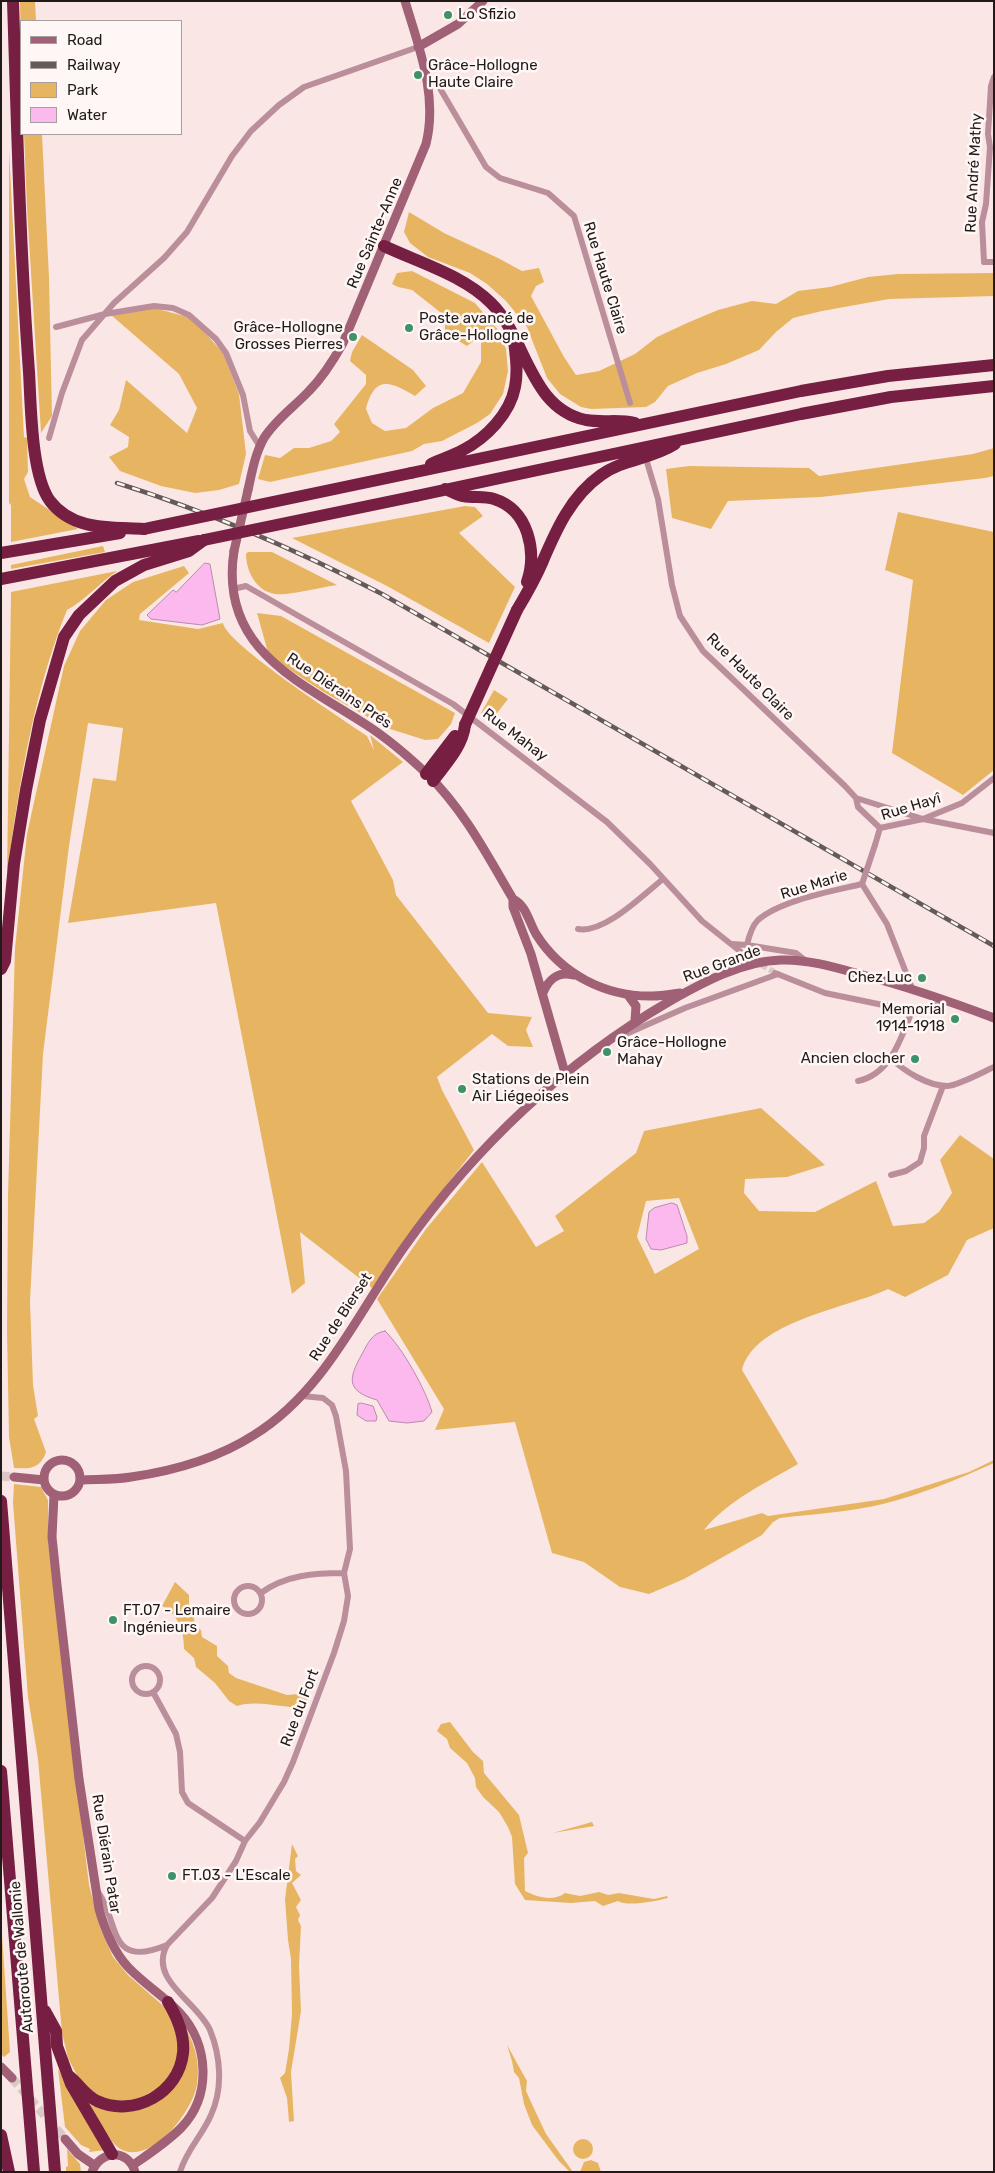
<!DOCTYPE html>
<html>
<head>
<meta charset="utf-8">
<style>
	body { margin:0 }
	#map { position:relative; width:995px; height:2173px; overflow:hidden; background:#fae7e5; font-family:Rubik,sans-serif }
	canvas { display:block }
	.frame { position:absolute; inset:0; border:2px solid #201a19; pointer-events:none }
	.legend { position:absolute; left:20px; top:20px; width:162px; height:115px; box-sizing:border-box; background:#fff7f6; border:1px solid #a69f9e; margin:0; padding:6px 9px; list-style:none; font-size:15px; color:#201a19 }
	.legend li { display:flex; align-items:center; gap:10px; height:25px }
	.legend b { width:25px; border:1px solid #a69f9e }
</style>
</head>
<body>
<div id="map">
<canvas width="995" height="2173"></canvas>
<div class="frame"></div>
<ul class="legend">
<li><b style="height:6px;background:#a06075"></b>Road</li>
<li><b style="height:6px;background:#645a59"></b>Railway</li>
<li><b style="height:14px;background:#e7b561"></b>Park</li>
<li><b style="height:14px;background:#fbb9ee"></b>Water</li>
</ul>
</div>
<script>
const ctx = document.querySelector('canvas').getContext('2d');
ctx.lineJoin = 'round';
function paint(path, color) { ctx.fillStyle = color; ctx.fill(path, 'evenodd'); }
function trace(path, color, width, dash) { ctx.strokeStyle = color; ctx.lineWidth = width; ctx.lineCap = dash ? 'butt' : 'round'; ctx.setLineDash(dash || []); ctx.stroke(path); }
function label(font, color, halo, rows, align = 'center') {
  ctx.font = font + ' Rubik,sans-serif'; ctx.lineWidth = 5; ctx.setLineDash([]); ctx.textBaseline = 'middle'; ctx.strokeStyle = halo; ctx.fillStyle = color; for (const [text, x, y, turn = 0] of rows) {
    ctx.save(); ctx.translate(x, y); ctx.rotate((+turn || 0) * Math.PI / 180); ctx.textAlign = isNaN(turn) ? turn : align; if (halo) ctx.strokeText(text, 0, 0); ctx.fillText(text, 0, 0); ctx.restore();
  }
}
const green = new Path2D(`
	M20 1H35L36 21H21V51Z
	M24 134H42L49 278 52 416 41 433 27 208Z
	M9 150 24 437 27 438 28 472 24 479 30 497 78 529 11 542V505L9 503Z
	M409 212 444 233 498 258 522 271 539 268 544 282 536 286 531 296 564 357 576 375 599 371 635 354 657 337 687 323 718 310 752 301 776 304 798 291 830 287 868 277 898 274 994 273V296L889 299 822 311 793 318 776 332 759 350 726 364 697 373 668 386 655 402 646 407 591 409 581 407 560 394 547 378 527 327 506 301 487 284 470 273 428 257 410 243 404 232Z
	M412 271 475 303 499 331 506 349 508 371 503 394 490 414 477 423 442 441 424 444 412 451 270 482 258 479 265 455 280 458 294 448H309L331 441 340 432 334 424 366 384V375L350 361 352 352 362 335 413 370 426 386 415 396C391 382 375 374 366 409L372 423 385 431 406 428 433 408 463 393 481 362V342L476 339 467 346 445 333V316L412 290 398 287 392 284 397 273Z
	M154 308 188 317 202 329 223 353 239 394 246 454 239 484 219 490 195 493 161 486 120 471 109 457 128 447 129 437 110 425 119 410 126 380 187 433 197 408 179 374 111 315Z
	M994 448V476L985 478 821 497 728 501 711 529 672 518 666 469 689 466 809 468 819 476 973 454Z
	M465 506 475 507 483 516 459 533 515 587 489 643 387 586 292 538Z
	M898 512 994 532V770L963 795 892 753 913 580 885 570Z
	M103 546 105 552 11 569V565Z
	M248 552H272L337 585C322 587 288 596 275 594 256 591 246 571 246 554Z
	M184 566 189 573 140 614 139 620 198 629 223 623C226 644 344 720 367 736L374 750 370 735 403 762 351 801 393 880 396 895 488 1013 532 1017 526 1030 533 1047 508 1046 492 1034 437 1077 442 1090 474 1150 414 1227 372 1288 300 1232 305 1283 292 1294 216 903 68 923 93 778 116 781 123 728 88 723 69 846 43 1054 30 1301 33 1385 38 1416 34 1419 46 1452C40 1469 30 1469 14 1468L9 1437 7 1331 8 1196 15 948 27 834 64 666 80 631 106 600 133 582Z
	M117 571C100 583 85 600 67 610 33 694 19 785 7 875L11 592Z
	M257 613 281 616 455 713 451 724 438 739 425 740 387 728 322 691 269 656Z
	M494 690 508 699 491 721 481 713Z
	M761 1108 825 1165 787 1177 745 1179 744 1193 759 1211 815 1212 876 1181 893 1226 924 1223 939 1212 952 1193 940 1160 960 1135 994 1159V1228L967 1240 948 1275 905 1297 888 1289C849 1308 754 1321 742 1370L798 1464C766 1483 728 1500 704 1530L762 1513 768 1516 884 1499 969 1472 994 1460V1463C958 1479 920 1495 883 1504 849 1512 814 1514 780 1518L773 1522 762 1535 684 1579 649 1594 620 1587 584 1562 552 1553 515 1422 435 1430 444 1409 377 1299 426 1229 482 1162 536 1247 564 1231 555 1216 636 1153 644 1131ZM679 1198 699 1249 655 1274 637 1237 646 1201Z
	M14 1484 41 1487 48 1500V1542L89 1885 101 1930 113 1957 128 1975 168 2010 179 2040 176 2065 162 2086 133 2102 102 2099 79 2079 68 2058 62 2033 38 1759 28 1697 13 1503Z
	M175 1582 189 1595V1606L193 1609 195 1626 201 1630 202 1637 217 1646V1656L228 1666 229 1673 236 1678 287 1695 309 1693 305 1707C283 1709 259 1699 237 1706L229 1701 215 1683 196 1667 194 1658 184 1649C184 1631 178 1614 162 1606Z
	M450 1722 473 1752 483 1761 484 1773 519 1815 528 1853 524 1858 525 1891C536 1897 554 1902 565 1893L580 1896 599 1892 608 1895 619 1893 654 1899 667 1896 668 1898C657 1901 627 1907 618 1901L603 1906 595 1901 571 1903 525 1900 515 1884 512 1837 508 1827 499 1812 483 1797 476 1787 475 1778 467 1763 450 1748 447 1739 437 1731 441 1724Z
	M592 1822 594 1826 553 1833Z
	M292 1844 298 1856 295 1859 296 1871 301 1875 292 1883 301 1900 296 1907 300 1915 298 1920 301 1926 299 1966 301 2011 291 2072 294 2121 289 2122 287 2098 280 2078 285 2073 289 2049 292 2014 291 1959 288 1940 285 1899Z
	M1 1920 10 2052 4 2057 1 2054Z
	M186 2029C196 2047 200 2064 197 2084 193 2112 149 2168 119 2148 107 2140 95 2113 88 2100L99 2106 165 2095Z
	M507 2045 527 2081 526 2091 531 2102 546 2134 573 2172H570L558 2160 532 2125 524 2104 519 2078 514 2072 512 2061Z
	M58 2069 64 2079 106 2150 89 2152 90 2149 81 2145 65 2127Z
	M573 2149a10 10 0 1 1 20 0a10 10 0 1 1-20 0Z
	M67 2149 80 2164 81 2172H66V2167L68 2166Z
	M591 2160 598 2163 601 2172H580L584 2162Z`);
const water = new Path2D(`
	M205 563 210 564 220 619 202 625 151 619 147 615 173 590 176 592Z
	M672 1203 677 1205 687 1236V1243L661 1250 651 1249 646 1239 649 1212 654 1208Z
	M385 1331C402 1347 426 1390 432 1412L424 1421 407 1423 389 1421 377 1400C346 1391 348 1379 362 1354 368 1343 372 1333 385 1331Z
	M361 1403 373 1406 377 1417 376 1421H366L357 1415 358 1404Z`);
const streetTunnel = new Path2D(`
	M746 956 774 972`);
const secondaryTunnel = new Path2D(`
	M1 1476 14 1477
	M12 2078 65 2139`);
const street = new Path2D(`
	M994 77 991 86 988 134 990 147 986 204 982 222 984 262H994
	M428 80 438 85 486 167 500 178 548 193 574 216 630 403
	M56 327 105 314 154 306 173 308 189 315 216 339 226 353 243 395 250 431 260 447
	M49 438 62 393 82 340 114 303 164 258 187 232 232 156 251 131 279 105 304 87 418 47
	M647 462 658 499 672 585 680 616 703 651 845 786 856 798 858 807 880 828
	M233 589 246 586 453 704 607 822 650 864 702 921 746 956
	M856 798 923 819 994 833
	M880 828 923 819 962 803 994 778
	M875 845 880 828
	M578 929C604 934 643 895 663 879
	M732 944 747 945 796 953 805 960
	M747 945C749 936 752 926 758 920 781 900 833 891 862 884L887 924 912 988
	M775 973 825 993 912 1011 937 1005 942 999
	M617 1038 685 1008 778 974
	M892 1059C904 1071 928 1086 947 1086 957 1086 983 1072 994 1067
	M858 1081C891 1074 901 1038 912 1011
	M891 1175 906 1171 920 1162 924 1148V1136L943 1086
	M234 1600a14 14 0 1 1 28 0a14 14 0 1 1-28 0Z
	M261 1593C285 1575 315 1573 344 1573
	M132 1680a14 14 0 1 1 28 0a14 14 0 1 1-28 0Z
	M153 1692 176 1734 180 1752 182 1792 188 1803 245 1841
	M98 1892C120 1922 107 1970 167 1945
	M180 2172C187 2149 202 2136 211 2115 223 2089 221 2057 210 2030 197 2001 148 1980 167 1945L212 1898 236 1861 245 1841 260 1822 284 1782 293 1762 334 1653 344 1621 348 1596 344 1573 350 1549 346 1471 336 1416 332 1405 323 1398 302 1396`);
const secondary = new Path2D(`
	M418 47 458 24 483 1
	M248 490C252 472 255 454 264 438 276 419 294 407 309 391 323 377 333 361 343 343L426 144C438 95 419 48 405 1
	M234 551C219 648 297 680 365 724 387 738 408 756 427 774 464 810 487 855 513 899 526 905 529 922 536 934 561 974 605 997 653 996 663 996 671 994 680 993
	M513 899V907L531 954 565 1073
	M543 993C548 980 558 971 573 975
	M628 995 636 1006 635 1021
	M44 1478a18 18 0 1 1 36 0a18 18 0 1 1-36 0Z
	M14 1477 44 1480
	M80 1480C96 1479 114 1480 131 1477 173 1471 218 1458 254 1435 325 1391 358 1312 405 1246 475 1147 565 1062 670 1001 702 983 742 961 781 960 807 959 834 967 859 974 905 986 949 1001 994 1018
	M54 1495 52 1537 57 1585 79 1779 99 1909C105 1930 113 1951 128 1967 144 1984 164 1996 180 2013 209 2044 212 2096 181 2128 167 2142 149 2154 133 2165
	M1 2067 12 2078
	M65 2139 78 2154 94 2165
	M92 2172C100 2150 128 2148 135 2172`);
const highway = new Path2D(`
	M13 1C17 125 20 248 29 372 31 405 31 475 50 501 73 531 110 527 144 529
	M384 246C420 263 463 275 491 303 527 338 529 408 586 420 603 423 619 419 635 423
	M431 464C441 459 453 456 463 450 486 438 510 414 515 387 518 372 516 357 514 341
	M411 473 801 391 888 376 994 365
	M445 489C451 491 457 495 463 496 474 498 484 496 494 499 529 510 537 552 527 582
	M416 496 801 414 891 397 994 386
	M1 553 120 533
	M1 579 199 541
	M517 610C526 595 535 579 542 563 556 530 571 496 601 475 623 459 652 459 675 444
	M426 774 455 736
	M433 781C445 765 463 746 465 725
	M1 969 5 961 14 864 26 790 40 720 64 637 79 615 115 581 144 565 189 551 204 540
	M1 1501 55 2172
	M1 1771 34 2172
	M45 2011 56 2031 57 2046 71 2084 112 2154
	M69 2076C79 2084 85 2095 97 2101 134 2118 179 2093 183 2053 185 2034 177 2017 168 2002
	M1 2135 9 2172`);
const rail = new Path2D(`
	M117 483C209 512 297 550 382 594L994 946`);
const streetBridge = new Path2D(`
	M862 884 875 845`);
const secondaryBridge = new Path2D(`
	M234 551 248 490`);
const highwayBridge = new Path2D(`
	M144 529 411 473
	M204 540 416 496
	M465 725 517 610`);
const markers = [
	[448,15,5,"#3d9367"],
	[418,75,5,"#3d9367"],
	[409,328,5,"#3d9367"],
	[353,337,5,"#3d9367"],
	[922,978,5,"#3d9367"],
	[955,1019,5,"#3d9367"],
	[607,1052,5,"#3d9367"],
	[915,1059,5,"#3d9367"],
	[462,1089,5,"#3d9367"],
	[113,1620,5,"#3d9367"],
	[172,1876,5,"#3d9367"]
];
const poiNames = [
	["Lo Sfizio",458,15],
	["Grâce-Hollogne",428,66],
	["Haute Claire",428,83],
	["Poste avancé de",419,319],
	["Grâce-Hollogne",419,336],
	["Grâce-Hollogne",343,328,"right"],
	["Grosses Pierres",343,345,"right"],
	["Chez Luc",912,978,"right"],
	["Memorial",945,1010,"right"],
	["1914-1918",945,1027,"right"],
	["Grâce-Hollogne",617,1043],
	["Mahay",617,1060],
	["Ancien clocher",905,1059,"right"],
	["Stations de Plein",472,1080],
	["Air Liégeoises",472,1097],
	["FT.07 - Lemaire",123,1611],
	["Ingénieurs",123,1628],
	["FT.03 - L'Escale",182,1876]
];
const streetNames = [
	["Rue André Mathy",974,173,-87],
	["Rue Sainte-Anne",375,233,-67],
	["Rue Haute Claire",605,278,73],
	["Rue Haute Claire",750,677,45],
	["Rue Diérains Prés",339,691,34],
	["Rue Mahay",515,735,37],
	["Rue Hayî",911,807,-17],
	["Rue Marie",814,885,-17],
	["Rue Grande",722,964,-20],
	["Rue de Bierset",341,1317,-57],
	["Rue du Fort",300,1708,-69],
	["Rue Diérain Patar",106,1854,81],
	["Autoroute de Wallonie",22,1957,-95]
];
paint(green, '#e7b561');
paint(water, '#fbb9ee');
trace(water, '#b989ae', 1);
trace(streetTunnel, '#d9c8c6', 6, [6, 3]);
trace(secondaryTunnel, '#d9c8c6', 9, [9, 4.5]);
trace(street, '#bb8e9b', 6);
trace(secondary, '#a06075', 9);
trace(highway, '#771e43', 12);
trace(rail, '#645a59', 4.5);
trace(rail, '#fff7f6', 2.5, [8]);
trace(streetBridge, '#bb8e9b', 6);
trace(secondaryBridge, '#a06075', 9);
trace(highwayBridge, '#771e43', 12);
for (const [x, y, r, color] of markers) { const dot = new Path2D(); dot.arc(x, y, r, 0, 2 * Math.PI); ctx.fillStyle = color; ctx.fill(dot); trace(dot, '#fff7f6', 2); }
label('15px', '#201a19', '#fff7f6', poiNames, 'left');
label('15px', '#201a19', '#fff7f6', streetNames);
</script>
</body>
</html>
